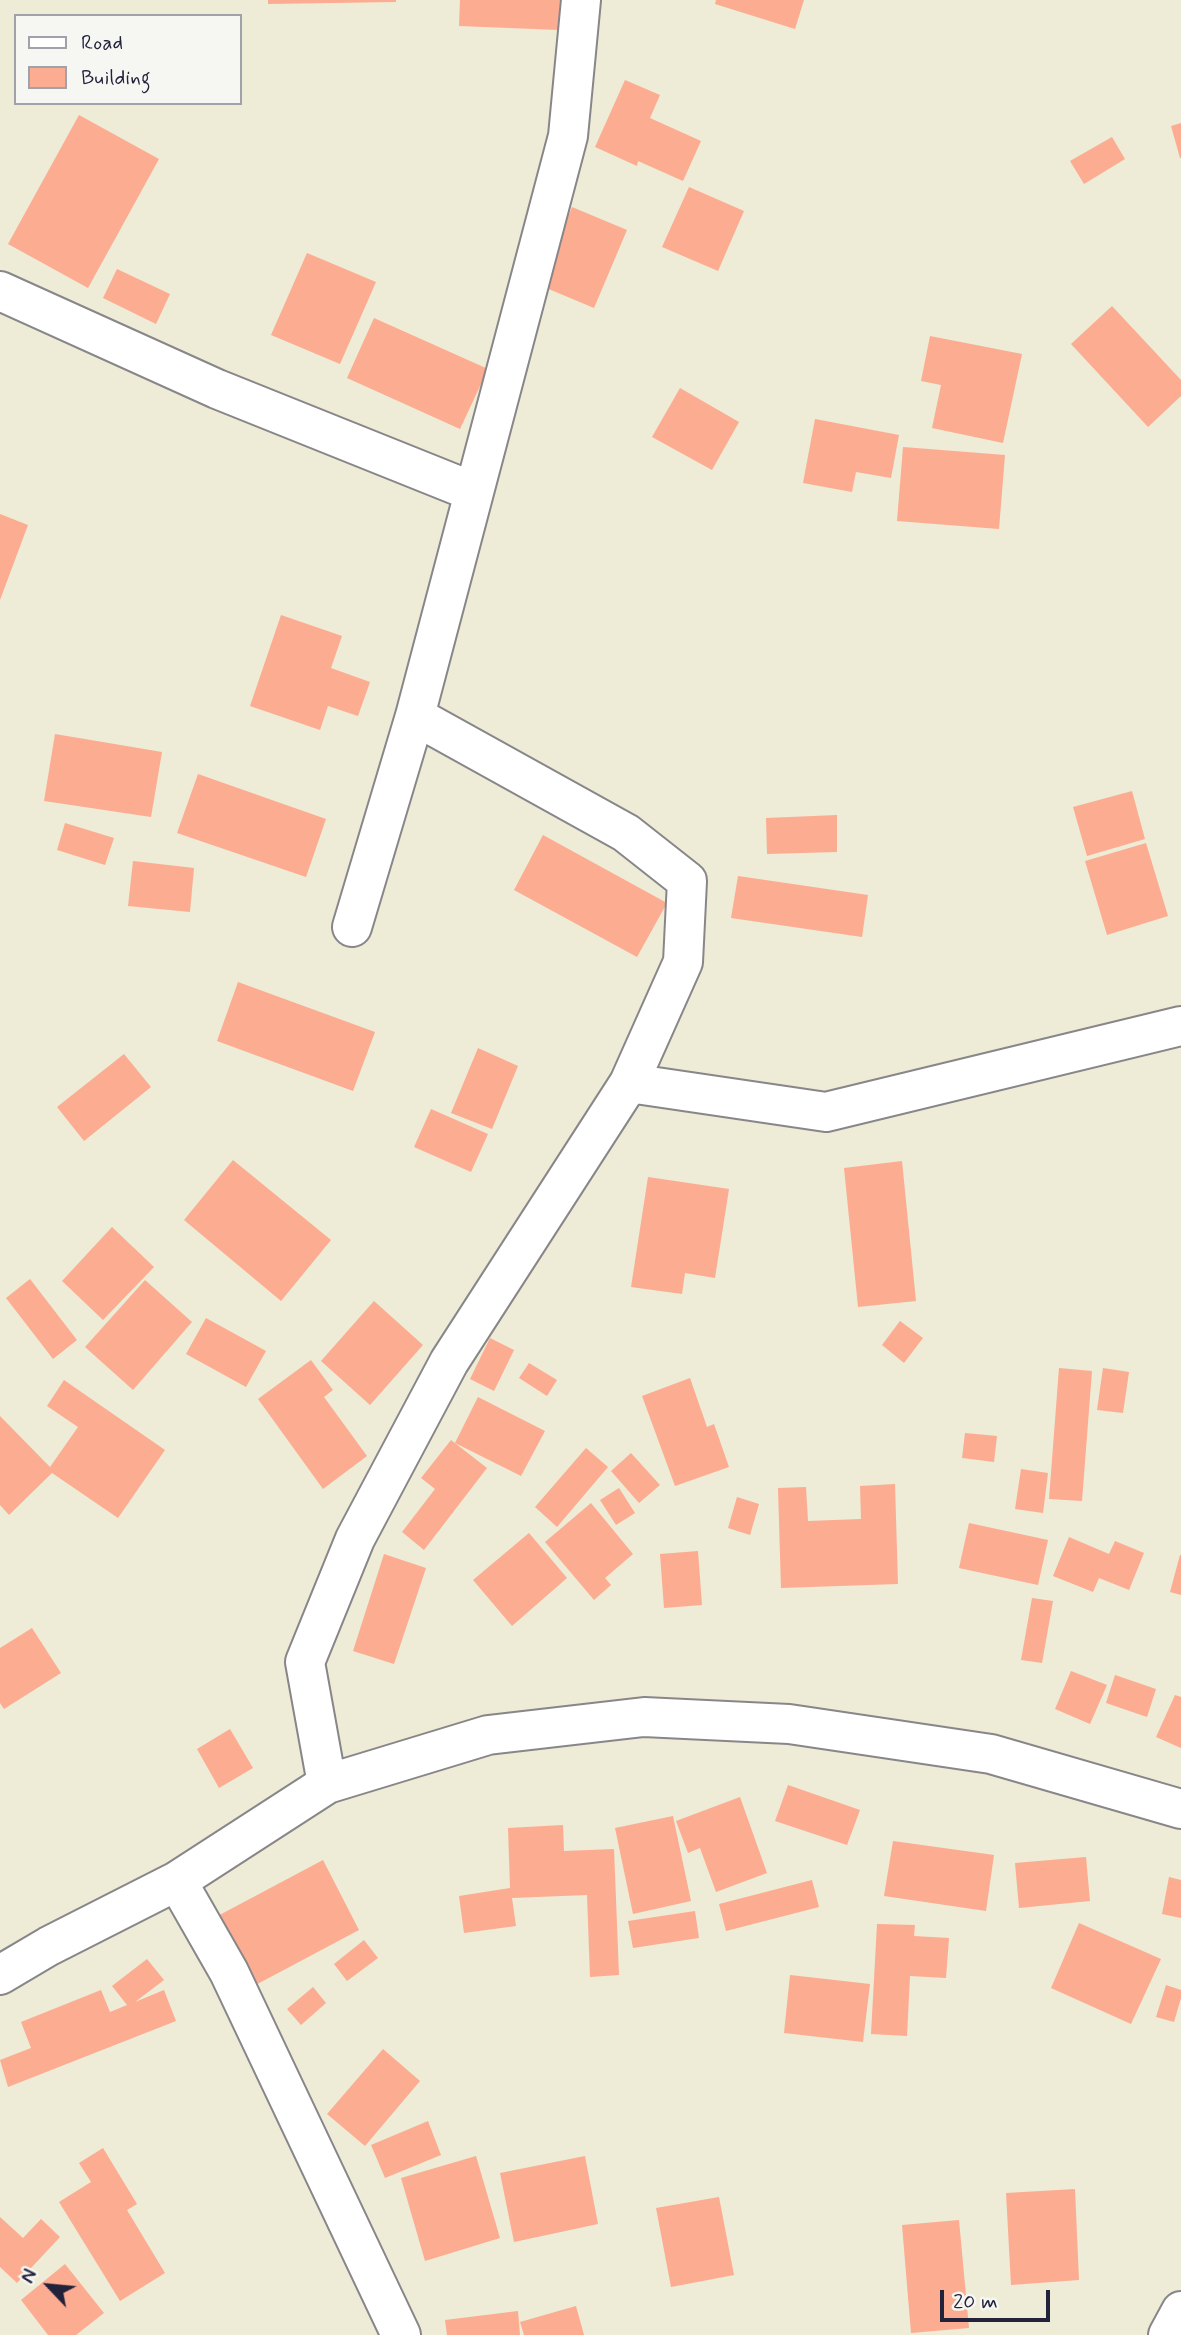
<!DOCTYPE html>
<html>
<head>
<meta charset="utf-8">
<style>
	body { margin:0 }
	#map { position:relative; width:1181px; height:2335px; overflow:hidden; background:#eeebd7; font-family:Mynerve,sans-serif }
	canvas { display:block }
	.legend { position:absolute; left:14px; top:14px; width:228px; height:91px; box-sizing:border-box; background:#f6f6f2; border:2px solid #a1a1a9; margin:0; padding:9px 12px; list-style:none; font-size:21px; color:#22223b }
	.legend li { display:flex; align-items:center; gap:14px; height:35px }
	.legend b { width:35px; border:2px solid #a1a1a9 }
	.north { position:absolute; left:14px; top:2251px; width:70px; height:70px; -webkit-text-stroke:5px #f6f6f2; paint-order:stroke; rotate:296deg; font-size:19px; font-weight:700; line-height:28px; text-align:center; color:#22223b }
	.north::after { content:''; display:block; margin:auto; width:24px; height:32px; background:#22223b; clip-path:polygon(50% 0,100% 100%,50% 72%,0 100%) }
	.scale { position:absolute; left:940px; top:2290px; width:110px; height:32px; box-sizing:border-box; border:4px solid #22223b; border-top:0; padding-left:9px; font-size:21px; line-height:24px; white-space:nowrap; color:#22223b; -webkit-text-stroke:5px #f6f6f2; paint-order:stroke }
</style>
</head>
<body>
<div id="map">
<canvas width="1181" height="2335"></canvas>
<ul class="legend">
<li><b style="height:9px;background:#fff"></b>Road</li>
<li><b style="height:19px;background:#fcac91"></b>Building</li>
</ul>
<div class="north">N</div>
<div class="scale">20 m</div>
</div>
<script>
const ctx = document.querySelector('canvas').getContext('2d');
ctx.lineJoin = 'round';
function paint(path, color) { ctx.fillStyle = color; ctx.fill(path, 'evenodd'); }
function trace(path, color, width, dash) { ctx.strokeStyle = color; ctx.lineWidth = width; ctx.lineCap = dash ? 'butt' : 'round'; ctx.setLineDash(dash || []); ctx.stroke(path); }
const building = new Path2D(`
	M268 0H396V2L268 4Z
	M460 0H560L559 30 459 26Z
	M716 0H804L795 29 715 4Z
	M625 80 660 95 650 118 701 141 683 181 638 161 637 166 595 147Z
	M79 115 159 159 88 288 8 244Z
	M1181 123V158H1180L1171 126Z
	M1112 137 1125 159 1084 184 1070 161Z
	M689 187 744 211 718 271 662 247Z
	M572 207 627 230 594 308 539 285Z
	M307 253 376 282 340 364 271 335Z
	M117 269 170 294 156 324 103 298Z
	M1112 306 1181 380V396L1148 427 1071 344Z
	M374 318 488 369 460 429 347 378Z
	M930 336 1022 354 1003 443 932 428 941 385 921 381Z
	M680 388 739 422 712 470 652 437Z
	M815 419 899 435 891 478 856 472 852 492 803 483Z
	M903 447 1005 455 999 529 897 521Z
	M0 514 28 525 0 600Z
	M281 615 342 636 331 668 370 682 358 716 328 706 320 730 250 706Z
	M55 734 162 752 151 817 44 801Z
	M198 774 326 819 306 877 177 833Z
	M1132 791 1145 839 1087 856 1073 807Z
	M837 815V852L767 854 766 818Z
	M65 823 114 838 105 865 57 850Z
	M543 835 667 903 637 957 514 890Z
	M1146 843 1168 916 1107 935 1085 861Z
	M133 861 194 868 190 912 128 906Z
	M738 876 868 895 862 937 731 918Z
	M238 982 375 1032 353 1091 217 1041Z
	M478 1048 518 1066 492 1129 451 1113Z
	M124 1054 151 1087 84 1141 57 1107Z
	M431 1109 488 1134 471 1172 414 1147Z
	M233 1160 331 1240 281 1301 184 1220Z
	M902 1161 916 1301 858 1307 844 1168Z
	M648 1177 729 1189 715 1278 685 1273 682 1294 631 1287Z
	M112 1227 154 1267 103 1320 62 1281Z
	M30 1279 77 1340 53 1359 6 1298Z
	M145 1280 192 1322 133 1390 85 1347Z
	M374 1301 423 1345 370 1405 321 1361Z
	M206 1318 266 1351 246 1387 186 1354Z
	M900 1321 923 1338 904 1363 882 1345Z
	M490 1338 514 1350 494 1391 470 1379Z
	M311 1360 333 1390 324 1397 367 1456 323 1489 258 1399Z
	M529 1363 557 1380 547 1396 519 1378Z
	M1059 1368 1092 1371 1082 1501 1049 1499Z
	M1103 1368 1129 1372 1123 1413 1097 1410Z
	M690 1378 707 1427 714 1424 729 1467 675 1486 642 1396Z
	M64 1380 165 1450 118 1518 52 1473 9 1515 0 1505V1416L50 1467 78 1427 47 1406Z
	M478 1397 545 1431 521 1476 455 1443Z
	M965 1433 997 1436 994 1462 962 1458Z
	M451 1440 487 1468 424 1550 402 1532 435 1489 421 1478Z
	M586 1448 608 1467 557 1527 535 1507Z
	M631 1453 660 1485 639 1503 611 1471Z
	M1021 1469 1048 1473 1043 1513 1015 1509Z
	M895 1484 898 1584 781 1588 778 1488 806 1487 808 1521 861 1519 860 1486Z
	M619 1488 635 1513 616 1525 600 1500Z
	M737 1497 759 1504 750 1535 728 1528Z
	M591 1503 633 1554 605 1578 611 1585 594 1600 545 1542Z
	M969 1523 1048 1540 1038 1585 959 1568Z
	M529 1533 567 1578 512 1626 473 1580Z
	M1069 1537 1109 1554 1115 1541 1144 1553 1129 1590 1099 1578 1093 1592 1053 1576Z
	M698 1551 702 1605 664 1608 660 1554Z
	M384 1554 426 1568 394 1664 353 1651Z
	M1180 1555H1181V1595L1170 1592Z
	M1032 1598 1053 1601 1042 1663 1021 1660Z
	M32 1628 61 1673 4 1709 0 1703V1648Z
	M1071 1671 1107 1685 1090 1724 1055 1709Z
	M1115 1675 1156 1689 1147 1717 1106 1703Z
	M1175 1695 1181 1697V1748L1156 1737Z
	M230 1729 253 1768 219 1788 197 1749Z
	M788 1785 860 1810 847 1845 775 1821Z
	M740 1797 767 1873 716 1892 700 1848 688 1853 676 1821Z
	M673 1816 691 1901 633 1914 615 1828Z
	M563 1825 564 1851 614 1849 619 1975 590 1977 587 1895 512 1898 516 1926 464 1933 459 1896 510 1888 508 1828Z
	M893 1841 994 1855 986 1911 884 1896Z
	M1086 1857 1090 1901 1019 1908 1015 1863Z
	M323 1860 359 1930 248 1989 212 1919Z
	M1169 1877 1181 1880V1918L1162 1914Z
	M812 1880 819 1907 726 1931 719 1904Z
	M695 1911 699 1938 633 1948 628 1921Z
	M1079 1923 1161 1959 1131 2024 1051 1988Z
	M877 1924 915 1925 914 1936 949 1938 946 1978 910 1976 907 2036 871 2034Z
	M364 1940 378 1958 347 1981 334 1964Z
	M147 1959 164 1980 135 2002 164 1990 176 2021 8 2087 0 2060 31 2048 21 2022 101 1990 110 2012 127 2005 112 1986Z
	M790 1975 870 1984 863 2042 784 2033Z
	M1166 1985 1181 1990V1998L1174 2022 1156 2017Z
	M313 1987 326 2003 301 2025 287 2009Z
	M383 2049 420 2081 365 2146 327 2114Z
	M428 2121 441 2155 385 2178 371 2145Z
	M103 2148 137 2204 127 2210 165 2273 120 2301 59 2202 91 2182 79 2163Z
	M476 2156 500 2238 425 2261 401 2178Z
	M585 2156 598 2224 514 2242 500 2173Z
	M1075 2189 1079 2280 1011 2285 1006 2193Z
	M719 2197 734 2275 671 2287 656 2208Z
	M0 2217 23 2238 41 2219 60 2237 17 2283 0 2267Z
	M959 2220 969 2328 911 2333 902 2225Z
	M65 2264 104 2313 76 2335H48L21 2300Z
	M576 2306 584 2335H524L520 2322Z
	M518 2311 520 2335H447L445 2320Z`);
const minor = new Path2D(`
	M0 291 217 389 474 492
	M352 927 415 716 568 136 581 0
	M629 1083 826 1112 1181 1026
	M327 1784 305 1662 355 1539 449 1362 629 1083 683 962 687 881 626 833 415 716
	M177 1881 229 1972 401 2335
	M0 1975 49 1946 177 1881 327 1784 488 1735 644 1717 789 1724 991 1754 1181 1809
	M1168 2335 1181 2311`);
paint(building, '#fcac91');
trace(minor, '#888689', 42);
trace(minor, '#fff', 38);
</script>
</body>
</html>
